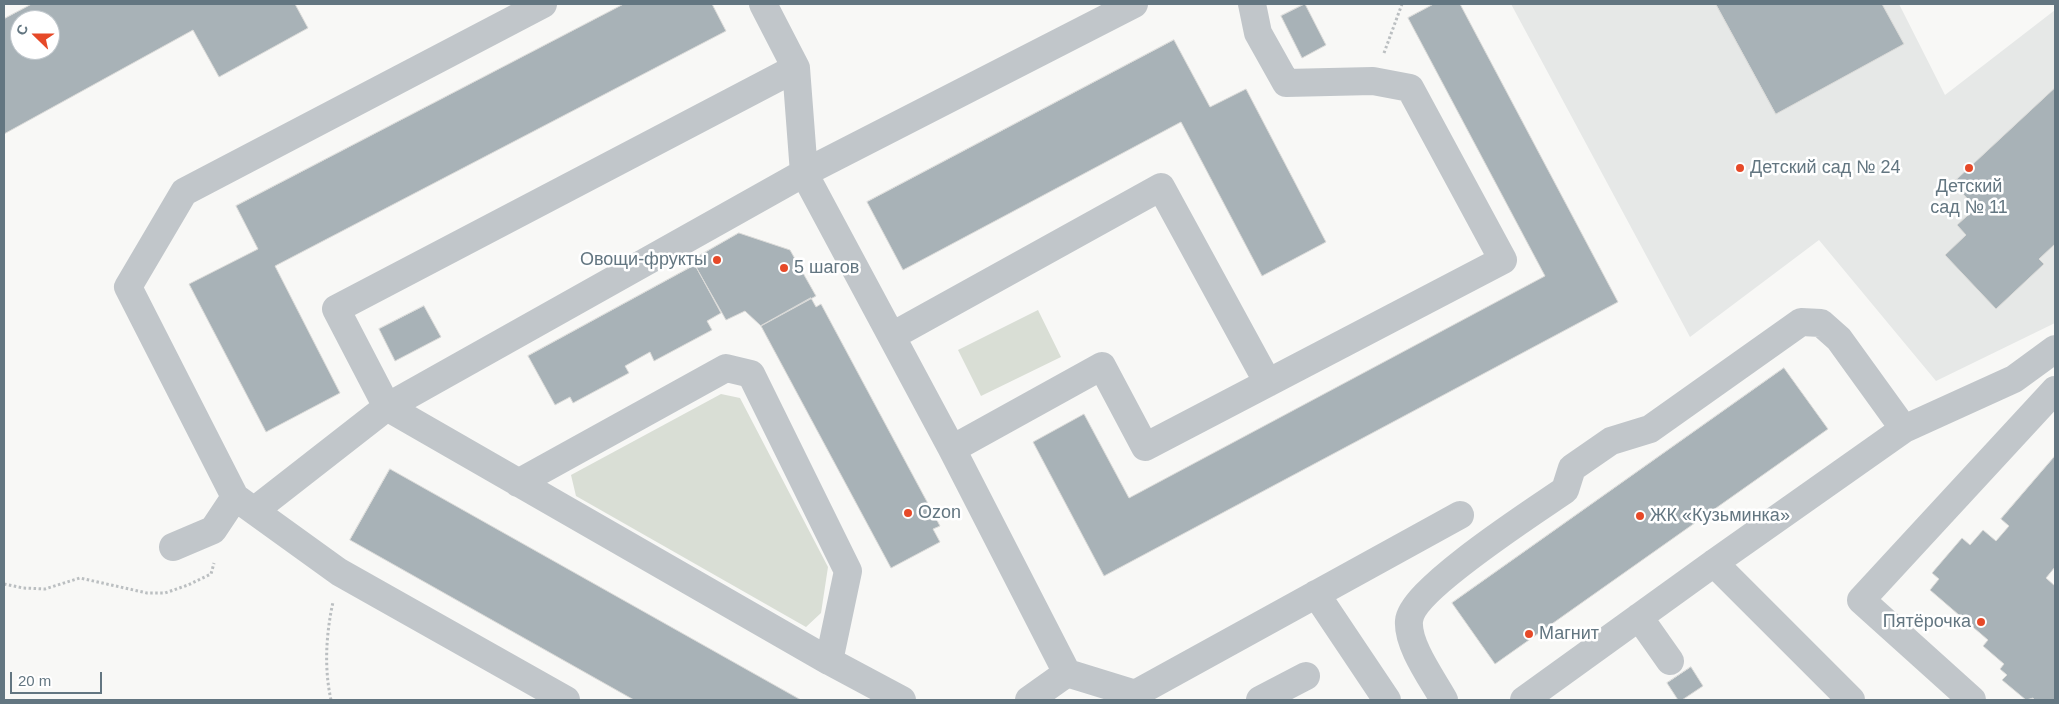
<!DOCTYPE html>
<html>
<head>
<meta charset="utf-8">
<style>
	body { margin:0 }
	#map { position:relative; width:2059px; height:704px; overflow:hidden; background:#f8f8f6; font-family:Arial,sans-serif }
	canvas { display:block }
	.frame { position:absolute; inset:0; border:5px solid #637681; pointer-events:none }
	.north { position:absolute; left:10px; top:10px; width:50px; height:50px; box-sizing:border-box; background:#fff; border:1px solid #c1c8cd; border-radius:50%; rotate:292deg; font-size:14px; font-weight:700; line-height:20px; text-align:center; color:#637681 }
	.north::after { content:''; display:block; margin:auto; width:18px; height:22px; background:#e64928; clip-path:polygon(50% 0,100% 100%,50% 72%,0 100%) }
	.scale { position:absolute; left:10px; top:672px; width:92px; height:22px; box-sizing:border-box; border:2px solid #637681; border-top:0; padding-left:6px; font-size:15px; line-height:18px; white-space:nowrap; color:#637681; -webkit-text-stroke:4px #fff; paint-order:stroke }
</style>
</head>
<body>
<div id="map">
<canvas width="2059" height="704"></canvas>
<div class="frame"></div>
<div class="north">С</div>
<div class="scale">20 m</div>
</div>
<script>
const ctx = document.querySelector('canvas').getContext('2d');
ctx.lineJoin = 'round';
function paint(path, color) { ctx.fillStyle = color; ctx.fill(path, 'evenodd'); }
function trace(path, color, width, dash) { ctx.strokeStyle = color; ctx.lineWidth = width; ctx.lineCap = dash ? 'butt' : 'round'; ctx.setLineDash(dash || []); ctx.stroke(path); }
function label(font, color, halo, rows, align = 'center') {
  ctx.font = font + ' Arial,sans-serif'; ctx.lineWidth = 5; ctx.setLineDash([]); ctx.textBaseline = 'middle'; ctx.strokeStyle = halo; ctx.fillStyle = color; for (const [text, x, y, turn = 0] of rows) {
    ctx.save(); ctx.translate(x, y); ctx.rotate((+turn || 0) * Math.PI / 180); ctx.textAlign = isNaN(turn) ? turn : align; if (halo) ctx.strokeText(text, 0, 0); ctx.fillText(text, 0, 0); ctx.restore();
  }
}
const built = new Path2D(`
	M1511 4H1899L1945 95 2055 10V323L1936 381 1819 240 1690 337Z`);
const green = new Path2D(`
	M1038 310 1061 357 981 396 958 350Z
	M721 394 740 398 828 567 821 613 806 627 576 496 571 475Z`);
const building = new Path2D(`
	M32 4H295L308 28 219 77 193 30 4 134V19ZM20 20H50V50H20Z
	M624 4H712L726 31 275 266 340 393 266 432 189 284 258 249 236 206Z
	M1305 4 1326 45 1302 58 1281 16Z
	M1434 4H1460L1618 302 1104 576 1033 442 1084 414 1129 498 1545 276 1408 18Z
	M1716 4H1882L1904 44 1776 114Z
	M1174 40 1210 107 1246 89 1326 242 1262 276 1181 122 903 270 867 202Z
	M2055 88V244L2039 259 2044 264 1996 309 1945 255 1966 235 1957 225 1976 208 1953 183Z
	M739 233 790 250 816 296 761 326 745 311 726 320 692 260Z
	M695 265 721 313 707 321 712 330 654 361 650 352 625 366 629 373 573 403 570 397 555 405 528 356Z
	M811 298 816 307 821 304 940 526 933 529 940 542 891 568 761 326Z
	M424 306 441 337 395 361 379 329Z
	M1784 368 1828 429 1495 664 1452 603Z
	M2055 456V567L2046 578 2055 586V700H2035L2033 698 2026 700 2002 680 2007 675 2000 669 2004 664 1983 646 1988 640 1930 590 1939 579 1932 573 1962 538 1970 545 1983 530 1996 541 2009 526 2001 519Z
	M390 469 801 700H634L350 540Z
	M1691 667 1703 686 1682 700H1678L1667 683Z`);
const path = new Path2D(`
	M1384 53 1402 4
	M4 584 23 588 45 589 80 578 147 593H165L188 585 211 574 214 563
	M331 700C324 668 326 634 333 602`);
const minor = new Path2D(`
	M543 4 184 192 128 287 235 497 339 572 566 700
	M763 4 796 68 804 173 952 449 1067 673 1135 694 1460 515
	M796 68 336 309 387 407 829 661 902 700
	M892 336 1161 187 1268 383
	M952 449 1102 366 1145 447 1503 260 1410 88 1373 81 1286 83 1258 33 1252 4
	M518 483 726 368 751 374 848 571 829 661
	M255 510 387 407 804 173 1134 4
	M173 547 213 530 235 497
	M1714 563 1851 700
	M1316 594 1387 700
	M1639 617 1670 661
	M1029 700 1067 673
	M1260 700 1306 676
	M1444 700C1433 680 1407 645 1409 621 1411 590 1536 510 1565 490L1572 468 1611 441 1650 429 1801 322 1821 323 1839 339 1904 429
	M1524 700 1714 563 1904 429 2014 379 2055 349
	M1972 700 1861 600 2055 390`);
const markers = [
	[1740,168,5,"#e64928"],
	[1969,168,5,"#e64928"],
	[717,260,5,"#e64928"],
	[784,268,5,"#e64928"],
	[908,513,5,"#e64928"],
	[1640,516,5,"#e64928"],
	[1981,622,5,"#e64928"],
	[1529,634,5,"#e64928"]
];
const poiNames = [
	["Детский сад № 24",1750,168],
	["Детский",1969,187,"center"],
	["сад № 11",1969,208,"center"],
	["Овощи-фрукты",707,260,"right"],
	["5 шагов",794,268],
	["Ozon",918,513],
	["ЖК «Кузьминка»",1650,516],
	["Пятёрочка",1971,622,"right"],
	["Магнит",1539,634]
];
paint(built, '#e6e8e7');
paint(green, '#d9ded5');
paint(building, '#a8b2b7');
trace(building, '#dadad8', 1);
trace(path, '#bbbfc1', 3, [2.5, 2.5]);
trace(minor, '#c1c6ca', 28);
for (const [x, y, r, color] of markers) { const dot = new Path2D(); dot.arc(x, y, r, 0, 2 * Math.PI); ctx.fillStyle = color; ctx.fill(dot); trace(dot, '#fff', 2); }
label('18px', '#637681', '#fff', poiNames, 'left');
</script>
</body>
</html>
